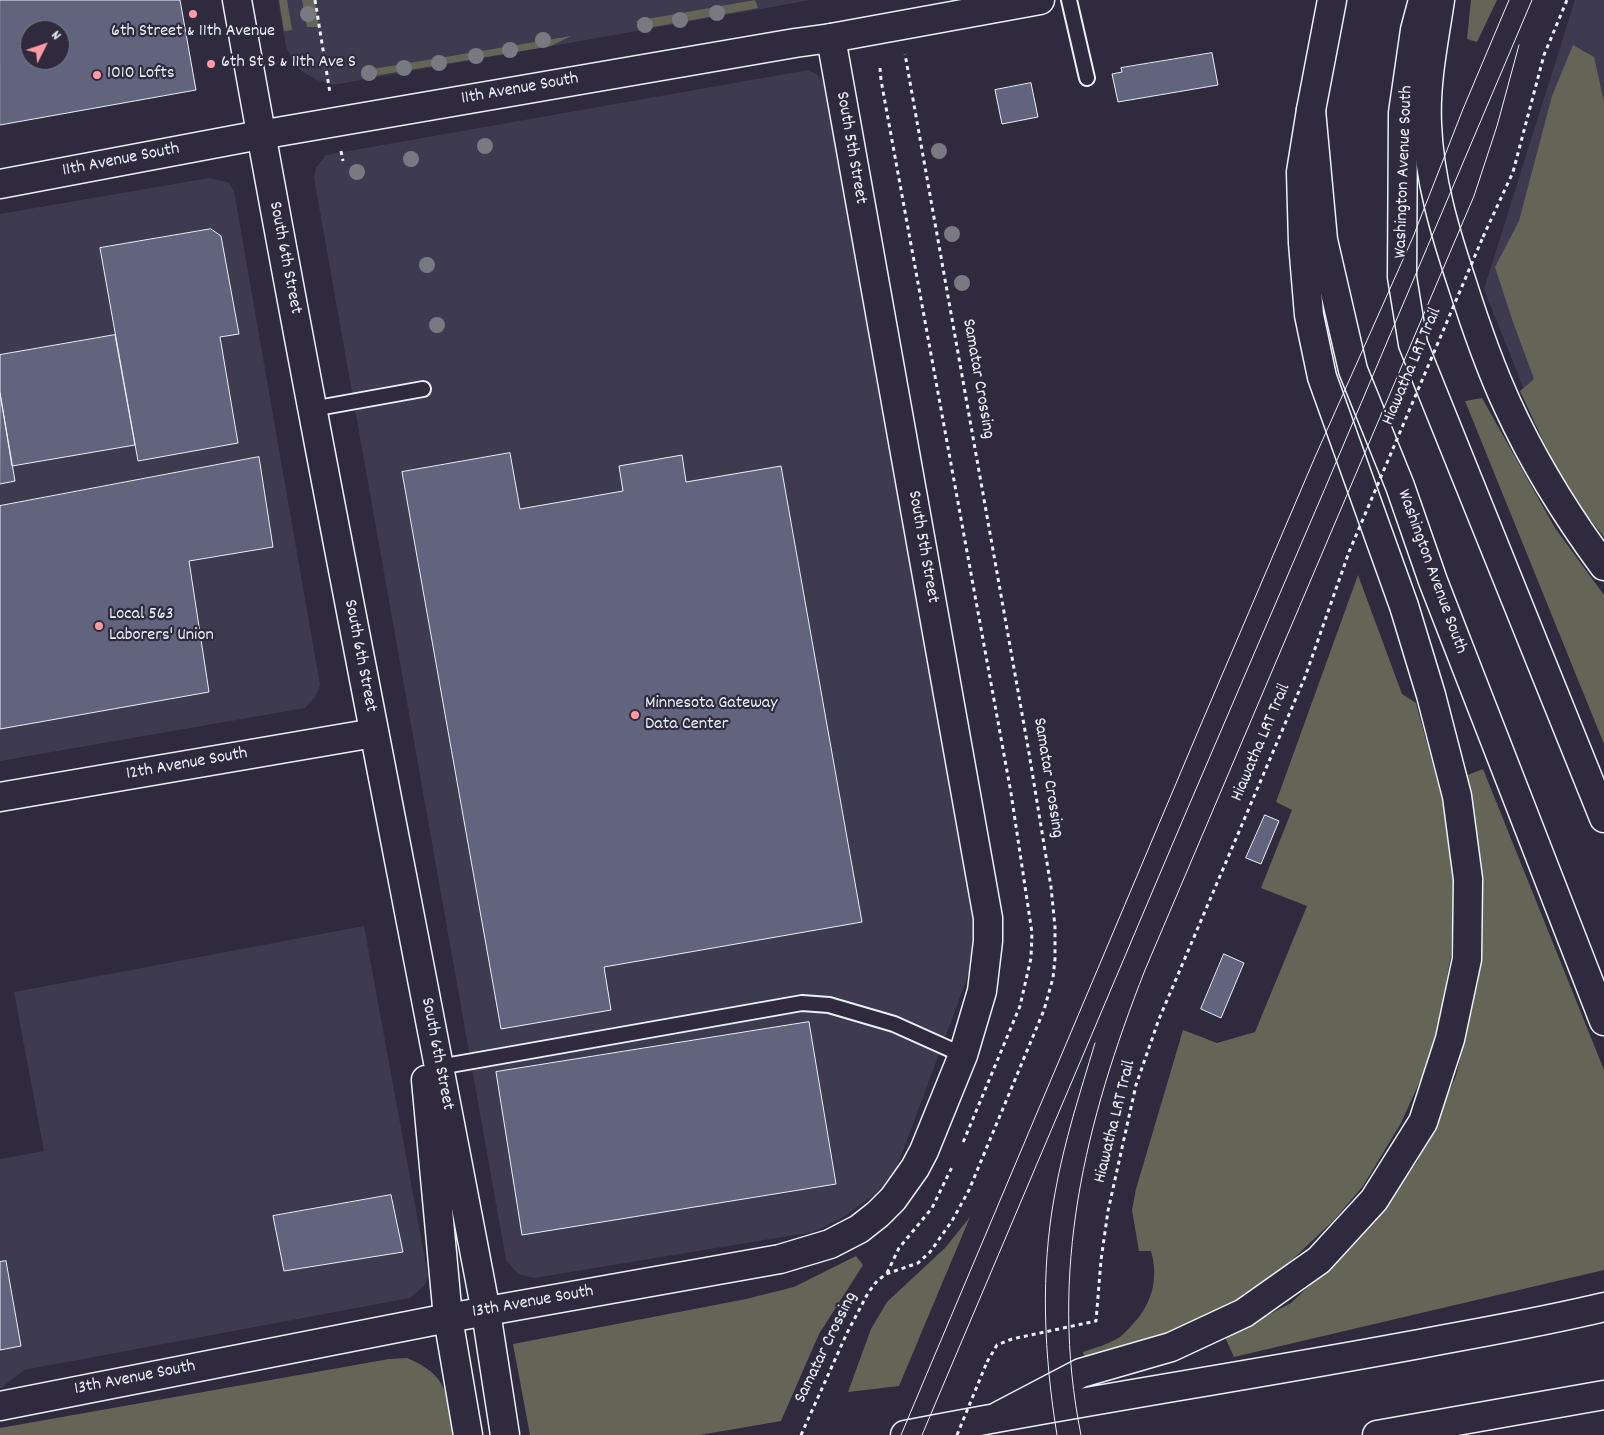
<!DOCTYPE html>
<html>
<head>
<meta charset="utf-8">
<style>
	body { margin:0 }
	#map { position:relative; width:1604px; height:1435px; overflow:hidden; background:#2f2a3d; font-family:Dekko,sans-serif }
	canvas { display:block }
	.north { position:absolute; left:20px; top:20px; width:50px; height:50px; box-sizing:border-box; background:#2f2a3d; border:1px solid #797a88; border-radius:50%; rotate:49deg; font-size:14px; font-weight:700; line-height:20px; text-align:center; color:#e8f1f8 }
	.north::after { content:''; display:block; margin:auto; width:18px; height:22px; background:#ff9aa2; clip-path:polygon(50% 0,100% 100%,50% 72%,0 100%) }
</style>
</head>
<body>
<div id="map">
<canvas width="1604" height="1435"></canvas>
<div class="north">N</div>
</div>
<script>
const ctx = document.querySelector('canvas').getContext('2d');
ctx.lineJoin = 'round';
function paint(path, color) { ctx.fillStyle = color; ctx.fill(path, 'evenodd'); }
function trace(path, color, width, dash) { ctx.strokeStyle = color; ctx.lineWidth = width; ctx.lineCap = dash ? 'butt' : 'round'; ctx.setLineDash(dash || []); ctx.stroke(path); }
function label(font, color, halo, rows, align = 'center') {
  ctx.font = font + ' Dekko,sans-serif'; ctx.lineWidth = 4.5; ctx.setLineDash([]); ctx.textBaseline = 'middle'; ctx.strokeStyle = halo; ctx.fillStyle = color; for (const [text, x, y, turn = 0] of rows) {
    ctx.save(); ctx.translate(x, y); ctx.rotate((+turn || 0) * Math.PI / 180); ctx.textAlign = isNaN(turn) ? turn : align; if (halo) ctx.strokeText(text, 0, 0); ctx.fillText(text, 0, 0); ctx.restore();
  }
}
const built = new Path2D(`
	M278 0H811L333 85 317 80 303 72 297 67 286 47Z
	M1575 0H1604V537L1584 511 1552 460 1484 289Z
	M808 70 818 75 827 86 972 915 975 946 969 973 897 1167 875 1194 842 1218 813 1232 534 1278 518 1274 506 1260 314 178 316 168 326 155Z
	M209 178 228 182 234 191 320 685 315 697 305 708 0 761V214Z
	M364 926 428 1276 424 1286 410 1298 24 1370 0 1389V1159L44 1151 14 992Z`);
const green = new Path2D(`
	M279 0H287L292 30 284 31Z
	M302 0H315L319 27H307Z
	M755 0 758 8 642 29 636 21Z
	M1471 0H1497L1477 42 1467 39Z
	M571 36 551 46 362 78 361 71Z
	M1573 45 1594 57 1604 102V537L1584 511 1552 460 1520 391 1534 379 1512 319 1495 267 1519 221 1552 96Z
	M1482 398 1555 528 1604 595V744L1465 401Z
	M1358 575 1402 694 1416 703 1442 798 1454 878 1451 955 1440 1017 1426 1068 1401 1123 1363 1186 1333 1221 1273 1278 1231 1308 1087 1367 1083 1352C1095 1348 1109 1344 1120 1337 1124 1334 1127 1330 1131 1326 1152 1305 1159 1279 1151 1251H1139L1132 1210 1136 1189 1183 1030 1217 1043 1255 1032 1307 906 1261 888 1292 810 1276 802Z
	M1483 769 1604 1070V1270L1234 1357 1225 1337 1291 1303 1360 1238 1417 1162 1456 1076 1478 981 1483 885 1465 776Z
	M970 1217 899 1386 848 1392 871 1329 887 1302 945 1248Z
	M856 1256 863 1265 819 1334 781 1421 700 1435H530L513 1344 746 1299 794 1287Z
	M407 1358C448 1375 448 1395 453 1435H0V1428L389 1359Z`);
const building = new Path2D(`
	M0 0H180L196 90 0 125ZM30 30H60V60H30Z
	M1212 53 1218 85 1118 102 1112 74 1122 72 1121 68Z
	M1031 83 1038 117 1002 124 995 90Z
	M211 229 221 236 239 334 220 337 238 443 138 461 100 248Z
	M115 335 135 445 12 466 0 393V355Z
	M0 393 15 481 0 484Z
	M510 453 520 509 623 491 619 466 682 455 686 482 781 466 862 922 604 967 611 1010 501 1029 402 472Z
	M259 457 273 547 189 561 209 692 0 729V506Z
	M1265 815 1279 821 1261 864 1246 858Z
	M1224 954 1244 963 1221 1018 1201 1009Z
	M809 1022 836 1184 522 1235 496 1072Z
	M391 1195 403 1252 284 1271 273 1216Z
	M6 1261 21 1346 0 1350V1262Z`);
const path = new Path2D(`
	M315 0 330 93
	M880 68 881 80 1011 793 1032 933 1031 958 1020 1006 962 1145
	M341 151 343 161
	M1483 237 1513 172 1544 55 1567 0
	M887 1273 899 1248 932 1208 952 1167
	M987 1362 997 1345 1012 1339 1096 1321 1101 1260 1108 1211 1136 1085 1159 1019 1305 677 1349 552
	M801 1435 847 1333 868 1293 877 1281 886 1274 918 1263 930 1252 952 1221 969 1190 1044 1010 1053 978 1055 959V927L1051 887 1029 753 905 54`);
const service = new Path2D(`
	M1069 0 1087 78
	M312 409 423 389
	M439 1067 802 1003 829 1005 894 1024 963 1055`);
const minor = new Path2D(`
	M0 797 374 733
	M0 1406 448 1318 780 1259 830 1244 859 1229 878 1214 893 1199 915 1168 924 1151 963 1055 982 991 988 941V918L831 38`);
const tertiary = new Path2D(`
	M0 184 260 135 795 43 831 38 1040 0`);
const secondary = new Path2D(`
	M237 0C315 438 403 875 486 1312
	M1332 0 1311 110 1323 240 1353 370 1400 486 1433 581 1604 1021
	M1423 0 1415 30 1403 113 1402 277 1413 344 1604 818
	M426 1080 448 1318`);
const motorway = new Path2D(`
	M1440 0C1434 41 1425 82 1427 124 1429 179 1445 232 1462 283 1475 324 1489 365 1507 404 1533 461 1567 516 1604 566
	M486 1312 505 1435
	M448 1318 468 1435
	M999 1416 1081 1373 1171 1347 1244 1313 1319 1260 1374 1200 1423 1122 1450 1039 1467 959 1468 879 1457 796 1431 695 1404 606 1322 377 1309 315 1303 243 1301 172 1311 110
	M905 1435C1079 1401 1255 1375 1430 1342 1488 1331 1546 1321 1604 1307
	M1377 1435 1604 1395`);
const tram = new Path2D(`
	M901 1435 1199 729 1315 457 1413 237 1463 109 1509 0
	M922 1435 1184 817 1326 486 1532 0
	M1057 1435C1044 1355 1040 1273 1055 1193 1064 1142 1080 1093 1095 1043
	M1081 1435C1048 1271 1085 1123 1145 970L1474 196 1497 126 1519 45`);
const pathBridge = new Path2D(`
	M1349 552 1483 237
	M957 1435 987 1362`);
const trees = [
	[717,13],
	[308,14],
	[680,20],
	[645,25],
	[543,40],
	[510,50],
	[476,56],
	[439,63],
	[404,68],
	[369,73],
	[485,146],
	[939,151],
	[411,159],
	[357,172],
	[952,234],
	[427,265],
	[962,283],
	[437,325]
];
const markers = [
	[193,14,5,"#ff9aa2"],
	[211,64,5,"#ff9aa2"],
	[97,75,5,"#ff9aa2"],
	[99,626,5,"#ff9aa2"],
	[635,715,5,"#ff9aa2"]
];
const poiNames = [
	["6th Street & 11th Avenue",193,33,"center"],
	["6th St S & 11th Ave S",221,64],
	["1010 Lofts",107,75],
	["Local 563",109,616],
	["Laborers' Union",109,637],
	["Minnesota Gateway",645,705],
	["Data Center",645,726]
];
const streetNames = [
	["11th Avenue South",520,90,-10],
	["South 5th Street",850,148,80],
	["11th Avenue South",121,161,-11],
	["Washington Avenue South",1405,172,-88],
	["South 6th Street",284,258,79],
	["Hiawatha LRT Trail",1413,367,-67],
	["Samatar Crossing",977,379,80],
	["South 5th Street",922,547,80],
	["Washington Avenue South",1431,572,70],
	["South 6th Street",359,656,79],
	["Hiawatha LRT Trail",1262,743,-67],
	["12th Avenue South",187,765,-10],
	["Samatar Crossing",1047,778,81],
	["South 6th Street",436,1054,79],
	["Hiawatha LRT Trail",1116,1122,-76],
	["13th Avenue South",533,1303,-10],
	["Samatar Crossing",827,1348,-64],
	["13th Avenue South",135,1379,-11]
];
paint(built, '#3e3b50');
paint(green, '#646557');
paint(building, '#62647e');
trace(building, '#e8f1f8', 1);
trace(service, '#e8f1f8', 18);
trace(minor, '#e8f1f8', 31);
trace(tertiary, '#e8f1f8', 31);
trace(secondary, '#e8f1f8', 31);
trace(motorway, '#e8f1f8', 31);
trace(path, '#e8f1f8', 3, [4, 4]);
trace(service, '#2f2a3d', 14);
trace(minor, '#2f2a3d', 28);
trace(tertiary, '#2f2a3d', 28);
trace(secondary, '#2f2a3d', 28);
trace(motorway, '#2f2a3d', 28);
trace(tram, '#e8f1f8', 1);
trace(pathBridge, '#e8f1f8', 3, [4, 4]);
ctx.fillStyle = '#787981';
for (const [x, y] of trees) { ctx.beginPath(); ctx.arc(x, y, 8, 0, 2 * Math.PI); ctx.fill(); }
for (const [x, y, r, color] of markers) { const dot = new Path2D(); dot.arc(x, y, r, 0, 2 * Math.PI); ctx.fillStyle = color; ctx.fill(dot); trace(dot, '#2f2a3d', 2); }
label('18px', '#e8f1f8', '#2f2a3d', poiNames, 'left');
label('18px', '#e8f1f8', '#2f2a3d', streetNames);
</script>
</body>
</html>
